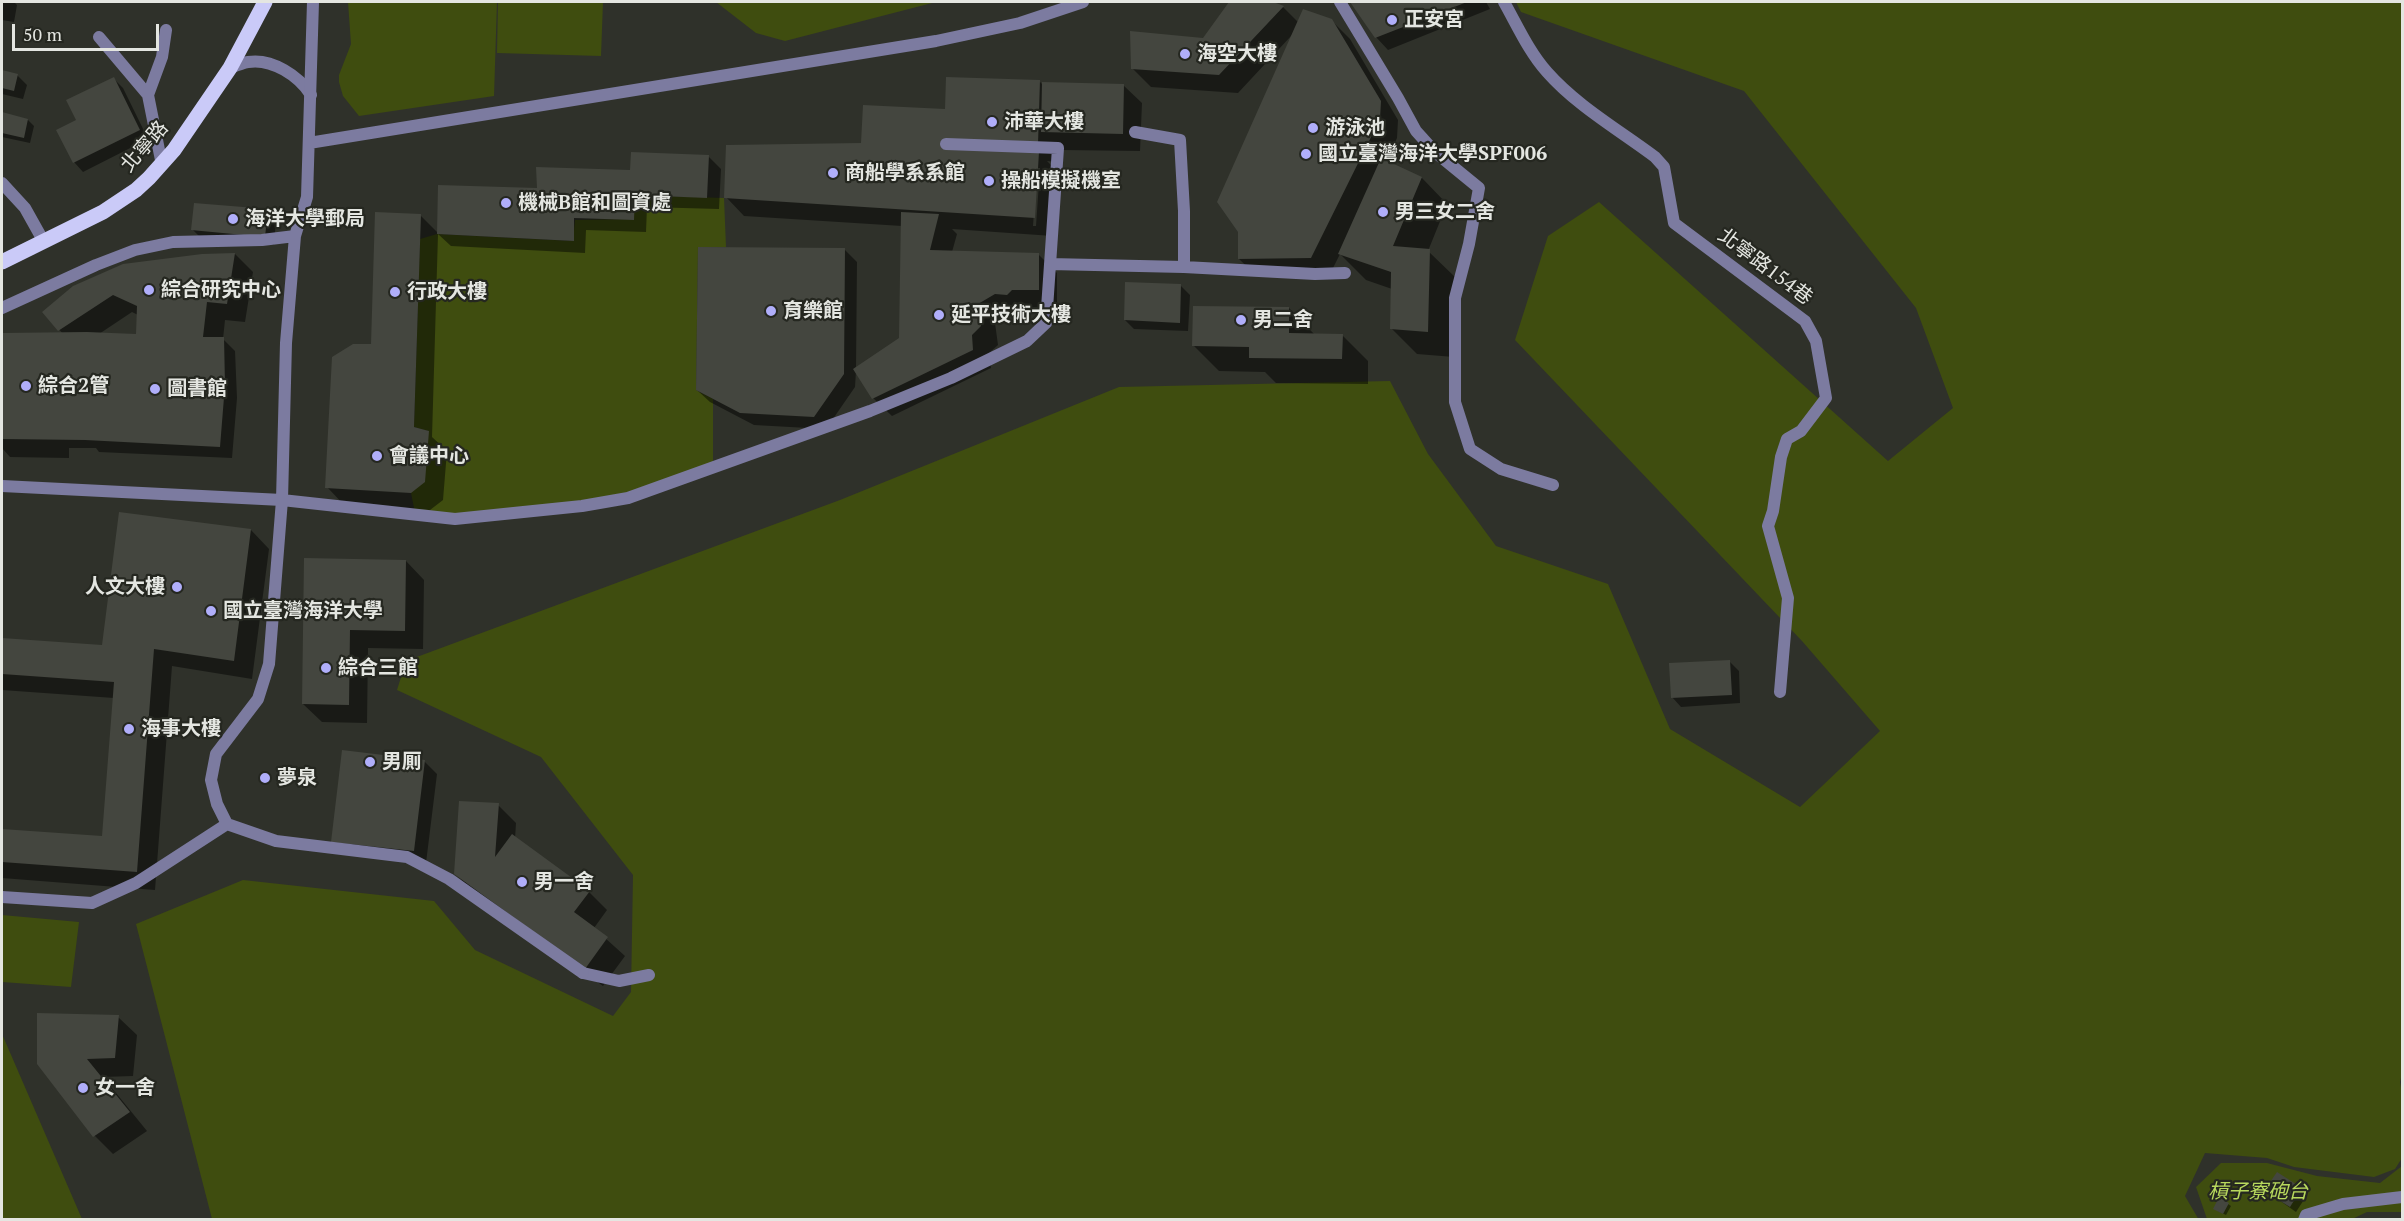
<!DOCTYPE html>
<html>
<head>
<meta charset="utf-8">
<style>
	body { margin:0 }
	#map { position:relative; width:2404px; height:1221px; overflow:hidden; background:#2f312a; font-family:"PT Serif",serif }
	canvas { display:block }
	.frame { position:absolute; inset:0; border:3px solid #e4e6e1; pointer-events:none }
	.scale { position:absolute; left:12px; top:24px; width:147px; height:27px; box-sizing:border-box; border:3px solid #e4e6e1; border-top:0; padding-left:8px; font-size:18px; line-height:21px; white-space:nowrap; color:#e4e6e1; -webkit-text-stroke:4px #252720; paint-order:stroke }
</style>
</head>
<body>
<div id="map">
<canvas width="2404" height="1221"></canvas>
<div class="frame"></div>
<div class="scale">50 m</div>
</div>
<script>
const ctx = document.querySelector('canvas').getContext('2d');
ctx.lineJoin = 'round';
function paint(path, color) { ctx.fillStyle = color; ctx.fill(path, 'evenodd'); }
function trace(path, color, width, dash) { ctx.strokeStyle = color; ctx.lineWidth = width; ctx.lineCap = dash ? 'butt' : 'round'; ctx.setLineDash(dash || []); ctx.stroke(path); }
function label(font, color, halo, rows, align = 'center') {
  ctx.font = font + ' "PT Serif","Noto Sans TC",serif'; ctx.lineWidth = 4.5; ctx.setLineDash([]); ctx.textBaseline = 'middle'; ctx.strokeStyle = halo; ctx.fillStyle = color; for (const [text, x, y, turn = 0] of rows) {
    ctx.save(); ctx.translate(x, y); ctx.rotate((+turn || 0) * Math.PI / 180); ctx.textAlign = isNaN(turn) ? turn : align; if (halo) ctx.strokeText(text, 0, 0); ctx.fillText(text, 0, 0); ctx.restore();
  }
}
const green = new Path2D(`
	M348 2H497L494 96 359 116 343 96 339 82V75L351 44Z
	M498 2H603L601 56 497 53Z
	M716 2H936L785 41 756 33Z
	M1516 2H2402V1074L2400 1082 2402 1093V1158L2395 1169 2374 1177 2294 1167 2267 1158 2205 1153 2185 1196 2199 1220 212 1219 136 924 243 880 434 901 475 950 613 1016 631 992 633 875 541 757 397 690 406 661 840 500 1119 387 1390 381 1428 454 1496 546 1608 584 1670 729 1800 807 1880 731 1802 641 1515 340 1548 236 1599 202 1888 461 1953 408 1916 308 1744 91 1521 12Z
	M635 195 724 198 726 247H698L696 390 713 399V467L621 500 461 517 415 513 411 493 428 431 414 427 420 239 437 234 573 241 575 220 632 219Z
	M2 915 79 922 71 987 2 982Z
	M2 1034 82 1219H2Z
	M2221 1163H2267L2317 1176 2380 1183 2402 1166V1212H2367L2350 1220 2207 1219 2196 1187Z`);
const shadow = new Path2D(`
	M2 2H14L17 5 14 22 2 20Z
	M1231 2H1270L1283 7 1298 22 1331 20 1350 39 1398 120 1397 138 1386 162 1422 178 1447 204 1428 251 1455 277 1454 357 1417 354 1391 328 1392 289 1366 280 1340 254 1329 276 1258 277 1239 259 1292 35 1238 93 1151 87 1133 69 1204 40Z
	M1352 2H1486L1490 9 1388 50 1376 37Z
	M2 72 17 75 27 85 23 99 2 94Z
	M114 79 123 88 148 139 83 172 74 162 78 121Z
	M1040 82 1042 84 1123 85 1142 103 1140 151 1061 150 1056 162 1047 161 1057 171 1053 236 952 229 957 234 952 252 1038 254 1057 273V308L1031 307 1025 313 1014 312 995 323 998 345 989 353 991 368 892 416 873 398 856 371 855 387 826 429 754 425 710 402 697 390 845 250 857 262 856 369 901 339 902 226 744 216 726 197 946 110ZM1037 168H1040L1036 226H1033Z
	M2 114 28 120 34 126 30 143 2 137Z
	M708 156 721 169 719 209 647 207 646 232 586 230 585 253 451 246 438 234 432 437 447 451 443 500 430 510 345 506 327 487 372 346 420 215 438 233 538 189Z
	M267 211 276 220 274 245 202 239 193 230Z
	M235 254 253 272 245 322 225 320 223 339 235 351 237 398 232 458 99 452 96 448H69V458L10 457 2 448V335L63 334 44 312ZM132 312 138 315 137 335 99 334Z
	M1181 286 1190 295 1188 331 1134 329 1125 320Z
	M1289 308 1315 335H1342L1368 361V384L1276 383 1265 372 1219 371 1194 346Z
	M251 530 269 549 252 679 172 666 155 890 2 878V831L103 838 114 698 2 690V639L104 647Z
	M305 560 406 561 424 580 423 649 368 648 367 723 322 722 303 704Z
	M1730 662 1739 671 1740 703 1681 707 1672 697Z
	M424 761 437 774 426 863 345 853Z
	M498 805 516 823 515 839 589 892 607 910 594 928 625 956 603 986 474 892 455 874Z
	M118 1017 137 1035 133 1076 103 1077 147 1131 113 1154 95 1136 38 1064Z
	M2301 1189 2307 1195 2296 1212 2266 1191Z
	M2228 1204 2231 1206 2226 1215 2218 1211Z`);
const building = new Path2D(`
	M1229 2H1273L1284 6 1219 75 1131 69 1130 31 1203 38Z
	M1350 2H1467L1375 38Z
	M1303 9 1332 19 1381 101 1380 119 1311 258 1238 259V232L1217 202Z
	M2 70 18 74 14 91 2 88Z
	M114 77 140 130 73 163 56 130 76 120 66 100Z
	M946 77 1040 80 1038 144 1039 152 1035 218 724 198 726 145 861 143 863 105 945 109Z
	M1042 82 1124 84 1123 134 1041 132Z
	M2 112 28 119 24 138 2 133Z
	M631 152 709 155 707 198 635 195 634 220 574 218V241L437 234 438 185 537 188 536 167 630 170Z
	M1381 158 1422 177 1393 246 1430 249 1428 332 1390 329 1391 272 1338 254Z
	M194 203 268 209 265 237 191 230Z
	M375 212 421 214 414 427 429 431 425 482 411 493 325 488 332 357 353 344H371Z
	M901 212 939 214 930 250 1039 253V290H1012L1007 295 995 294 978 304 981 326 972 335 973 350 872 399 853 369 899 338Z
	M698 247 845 248 844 374 814 417 740 413 696 390Z
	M235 253 227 304 207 302 203 337H224L225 385 220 447 85 440 2 439V333L87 332 136 334 137 306 113 295 58 331 42 312 73 286 123 264 202 254Z
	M1125 282 1181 284 1180 323 1124 320Z
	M1193 306 1289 307V333L1343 334 1342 359 1249 358V347L1192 346Z
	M119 512 251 529 234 661 154 649 137 872 2 862V829L102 836 114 682 2 674V638L102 645Z
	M304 558 406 560 405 631 350 630 349 705 302 704Z
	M1730 660 1732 695 1671 698 1669 663Z
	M342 750 425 760 414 851 331 842Z
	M459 801 499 803 495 857 512 834 590 891 574 912 608 937 585 969 454 874Z
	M37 1013 119 1015 115 1058 87 1059 130 1112 93 1137 37 1064Z
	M2277 1172 2302 1188 2290 1207 2264 1191Z
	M2219 1197 2229 1203 2223 1214 2213 1209Z`);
const lane = new Path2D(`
	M1340 2 1398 98 1416 131 1435 152 1479 188 1469 244 1455 298V402L1470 449 1501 469 1553 485
	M1504 2C1517 25 1529 52 1547 72 1577 106 1619 130 1655 157L1664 167 1674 223 1805 321 1816 341 1826 398 1801 431 1787 439 1781 457 1773 511 1768 526 1788 598 1780 692
	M99 37 148 95 162 57 166 30
	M230 68C235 66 242 63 248 62 272 58 299 76 311 95
	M148 95 162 165
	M583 973 619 981 649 975
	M2304 1220 2306 1215 2343 1204 2402 1197`);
const street = new Path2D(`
	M1135 132 1180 140 1184 211V267
	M309 143 936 41 1020 23 1083 2
	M2 183 25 208 44 242
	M295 236 307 197 313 2
	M1050 264 1184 267 1315 274 1345 273
	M2 308 96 265 135 250 173 242 262 240 295 236 286 343 282 500 269 664 258 699 216 754 211 780 217 804 227 824
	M2 486 282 500 455 519 582 506 628 498 870 411 951 378 1027 341 1046 323 1058 148 946 144
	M2 897 92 903 136 883 227 824 276 841 407 857 449 879 583 973`);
const primary = new Path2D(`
	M2 262 103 212 136 190 149 178 174 150 230 68 265 2`);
const markers = [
	[1392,20,6,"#b0aefa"],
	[1185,54,6,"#b0aefa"],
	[992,122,6,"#b0aefa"],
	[1313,128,6,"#b0aefa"],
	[1306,154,6,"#b0aefa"],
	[833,173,6,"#b0aefa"],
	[989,181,6,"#b0aefa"],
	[506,203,6,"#b0aefa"],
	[1383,212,6,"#b0aefa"],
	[233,219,6,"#b0aefa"],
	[149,290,6,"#b0aefa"],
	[395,292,6,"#b0aefa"],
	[771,311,6,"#b0aefa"],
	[939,315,6,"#b0aefa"],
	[1241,320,6,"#b0aefa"],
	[26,386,6,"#b0aefa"],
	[155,389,6,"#b0aefa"],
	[377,456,6,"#b0aefa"],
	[177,587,6,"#b0aefa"],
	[211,611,6,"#b0aefa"],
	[326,668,6,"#b0aefa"],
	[129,729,6,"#b0aefa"],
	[370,762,6,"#b0aefa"],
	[265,778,6,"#b0aefa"],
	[522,882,6,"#b0aefa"],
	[83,1088,6,"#b0aefa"]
];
const poiNames = [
	["正安宮",1404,20],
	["海空大樓",1197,54],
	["沛華大樓",1004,122],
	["游泳池",1325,128],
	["國立臺灣海洋大學SPF006",1318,154],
	["商船學系系館",845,173],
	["操船模擬機室",1001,181],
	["機械B館和圖資處",518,203],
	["男三女二舍",1395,212],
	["海洋大學郵局",245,219],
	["綜合研究中心",161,290],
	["行政大樓",407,292],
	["育樂館",783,311],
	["延平技術大樓",951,315],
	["男二舍",1253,320],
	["綜合2管",38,386],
	["圖書館",167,389],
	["會議中心",389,456],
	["人文大樓",165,587,"right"],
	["國立臺灣海洋大學",223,611],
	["綜合三館",338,668],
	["海事大樓",141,729],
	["男厠",382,762],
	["夢泉",277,778],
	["男一舍",534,882],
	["女一舍",95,1088]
];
const streetNames = [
	["北寧路",145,147,-49],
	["北寧路154巷",1765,267,37]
];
const parkNames = [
	["槓子寮砲台",2258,1192]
];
paint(green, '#3f4d0f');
paint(shadow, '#0007');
paint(building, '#44463f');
trace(lane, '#7c7ba0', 12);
trace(street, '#7c7ba0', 12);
trace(primary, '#cacaf8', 15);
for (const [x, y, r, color] of markers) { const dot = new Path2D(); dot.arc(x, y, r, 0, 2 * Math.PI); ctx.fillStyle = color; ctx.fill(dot); trace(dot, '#252720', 2); }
label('bold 20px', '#e4e6e1', '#252720', poiNames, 'left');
label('20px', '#e4e6e1', '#252720', streetNames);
label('italic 20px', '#b8d95d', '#252720', parkNames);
</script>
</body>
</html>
